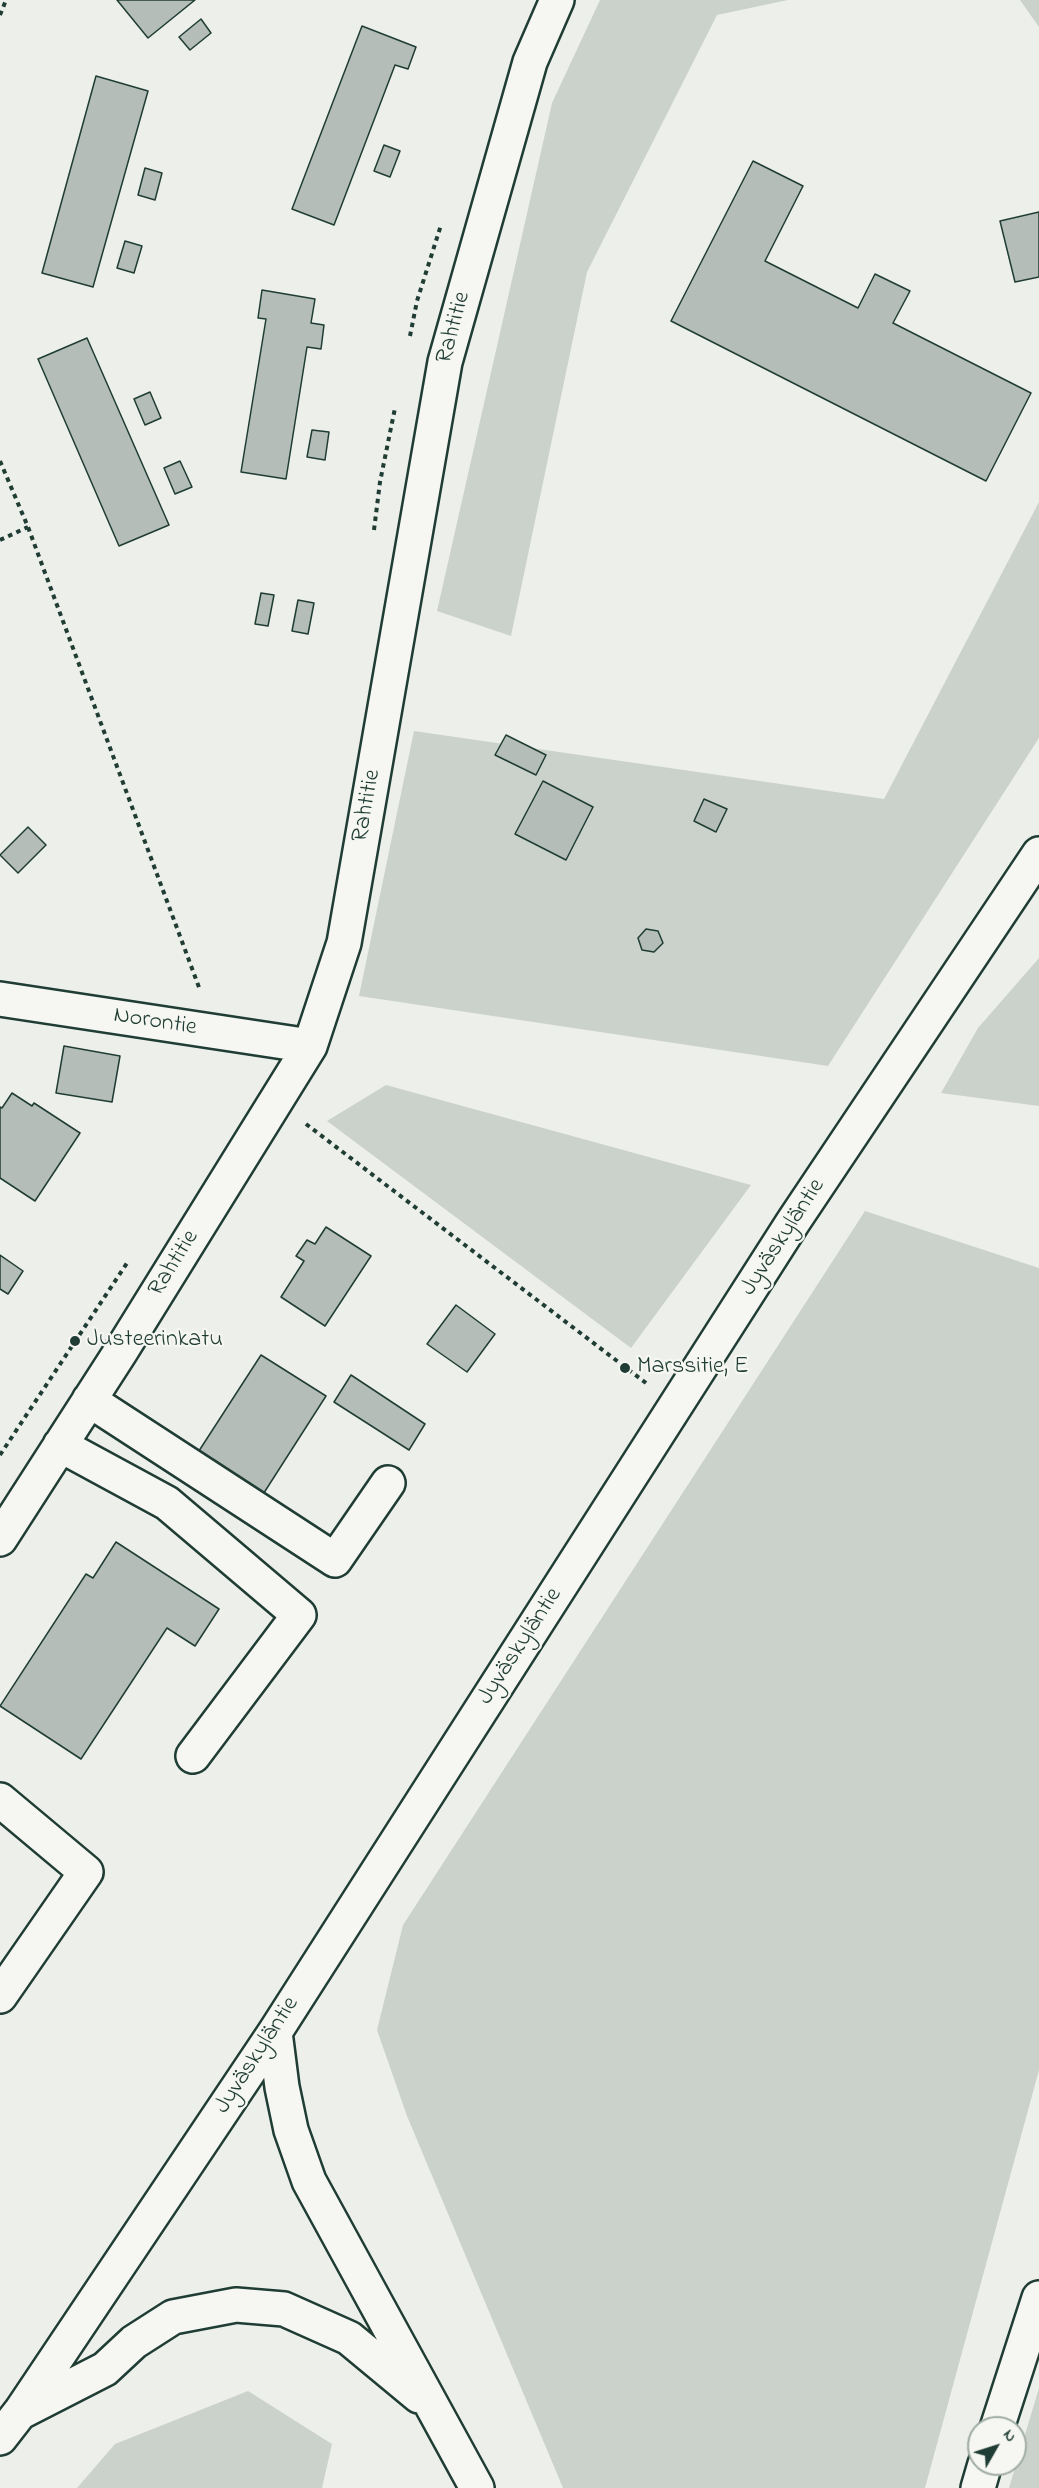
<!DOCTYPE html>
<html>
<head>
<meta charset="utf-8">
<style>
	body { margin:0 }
	#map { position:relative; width:1039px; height:2488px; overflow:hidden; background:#edefea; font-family:"Indie Flower",sans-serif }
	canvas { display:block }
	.north { position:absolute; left:967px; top:2416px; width:60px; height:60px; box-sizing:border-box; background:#f6f6f2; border:2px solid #a0aca6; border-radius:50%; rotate:51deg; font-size:16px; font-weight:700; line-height:24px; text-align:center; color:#1f3d34 }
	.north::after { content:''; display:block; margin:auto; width:21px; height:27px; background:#1f3d34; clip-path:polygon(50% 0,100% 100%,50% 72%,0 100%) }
</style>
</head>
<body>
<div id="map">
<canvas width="1039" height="2488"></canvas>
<div class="north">N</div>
</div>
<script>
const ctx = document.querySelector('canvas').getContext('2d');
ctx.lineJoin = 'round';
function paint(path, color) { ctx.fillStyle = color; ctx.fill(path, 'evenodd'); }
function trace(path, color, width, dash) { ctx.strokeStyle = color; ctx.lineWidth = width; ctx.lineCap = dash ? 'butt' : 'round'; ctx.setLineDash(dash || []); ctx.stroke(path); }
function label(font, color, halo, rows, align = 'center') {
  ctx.font = font + ' "Indie Flower",sans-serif'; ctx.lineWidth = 4.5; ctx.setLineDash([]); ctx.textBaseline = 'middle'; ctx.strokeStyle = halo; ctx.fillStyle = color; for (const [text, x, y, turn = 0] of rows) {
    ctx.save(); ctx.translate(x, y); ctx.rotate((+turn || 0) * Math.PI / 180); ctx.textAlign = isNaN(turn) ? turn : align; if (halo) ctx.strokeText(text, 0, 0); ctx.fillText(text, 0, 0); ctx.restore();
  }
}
const green = new Path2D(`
	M600 0H788L717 15 587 272 511 636 437 611 552 103Z
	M1020 0H1039V27Z
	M1039 502V738L828 1066 359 996 414 731 884 799Z
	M1039 958V1106L941 1093 978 1028Z
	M386 1085 751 1185 631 1348 327 1121Z
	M865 1211 1039 1268V2070L925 2488H563L407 2116 377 2030 403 1925Z
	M1039 2388V2488H1009Z
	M248 2391 332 2444 322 2488H77L115 2444Z`);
const building = new Path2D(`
	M117 0H195L148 38Z
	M201 19 211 33 190 50 179 37Z
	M362 26 416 47 408 69 395 65 334 225 292 209Z
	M96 76 148 91 93 287 42 273Z
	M384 145 400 151 390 177 374 171Z
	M753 161 803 186 765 261 858 308 875 274 910 291 893 323 1031 393 986 481 671 321Z
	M145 168 162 173 155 200 138 195Z
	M1039 212V277L1015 282 1000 221Z
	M125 241 142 246 134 273 117 268Z
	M262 290 315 299 311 323 324 325 321 349 307 347 286 479 241 472 266 319 258 318Z
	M87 338 169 525 119 546 38 359Z
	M150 392 161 418 145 425 134 399Z
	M312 430 329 432 325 460 307 457Z
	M180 461 192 487 175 494 164 468Z
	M261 593 274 595 268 626 255 624Z
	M298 600 314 603 308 634 292 631Z
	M506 735 546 755 536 775 495 755Z
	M543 781 593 807 566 860 515 834Z
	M704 799 727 809 716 832 694 821Z
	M28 827 46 845 18 873 0 855Z
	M646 929 658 931 663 943 654 952 642 950 638 938Z
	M64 1046 120 1056 112 1102 56 1093Z
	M12 1093 32 1106 34 1103 80 1133 35 1201 0 1178V1107L2 1108Z
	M326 1227 371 1256 325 1326 281 1297 304 1261 296 1256 307 1240 315 1244Z
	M0 1255 23 1271 8 1294 0 1289Z
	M456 1305 495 1334 467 1372 427 1344Z
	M261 1355 326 1396 260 1499 195 1457Z
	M351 1375 425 1424 409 1450 334 1402Z
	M116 1542 219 1609 195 1646 167 1628 81 1759 0 1706 86 1574 93 1578Z`);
const path = new Path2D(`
	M0 15 6 0
	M410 336 417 301 441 225
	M0 461 28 527 200 990
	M374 530 380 482 395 408
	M0 540 28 527
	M306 1124 646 1383
	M0 1455 129 1260`);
const minor = new Path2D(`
	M0 999 310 1046
	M89 1400 335 1560 388 1483
	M60 1445 167 1503 299 1615 193 1756
	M0 1539 121 1351 310 1046 344 943 445 362 530 62 557 0
	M0 1800 86 1872 0 1996
	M997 2428 1039 2298
	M978 2488 985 2464`);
const highway = new Path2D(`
	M275 2032 282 2087 291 2130 309 2181 477 2488
	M23 2411 105 2369 134 2342 173 2317 236 2305 284 2309 349 2338 419 2396
	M0 2438 21 2411 275 2032 793 1222 1039 854`);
const markers = [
	[75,1341,6,"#1f3d34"],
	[625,1368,6,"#1f3d34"]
];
const streetNames = [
	["Rahtitie",455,328,-75],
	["Rahtitie",368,806,-80],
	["Norontie",155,1023,9],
	["Jyväskyläntie",784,1238,-57],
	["Rahtitie",175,1264,-58],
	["Jyväskyläntie",521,1647,-57],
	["Jyväskyläntie",258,2056,-57]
];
const poiNames = [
	["Justeerinkatu",87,1341],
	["Marssitie, E",637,1368]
];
paint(green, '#cbd2cc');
paint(building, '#b4bdb8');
trace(building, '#1f3d34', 1.5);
trace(minor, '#1f3d34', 38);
trace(highway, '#1f3d34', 38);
trace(path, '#1f3d34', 4, [4.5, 4.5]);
trace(minor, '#f6f6f2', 33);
trace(highway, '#f6f6f2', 33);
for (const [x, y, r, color] of markers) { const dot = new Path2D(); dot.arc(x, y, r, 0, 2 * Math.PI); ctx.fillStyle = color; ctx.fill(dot); trace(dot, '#f6f6f2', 2); }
label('24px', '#1f3d34', '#f6f6f2', streetNames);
label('24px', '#1f3d34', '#f6f6f2', poiNames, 'left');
</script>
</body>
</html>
